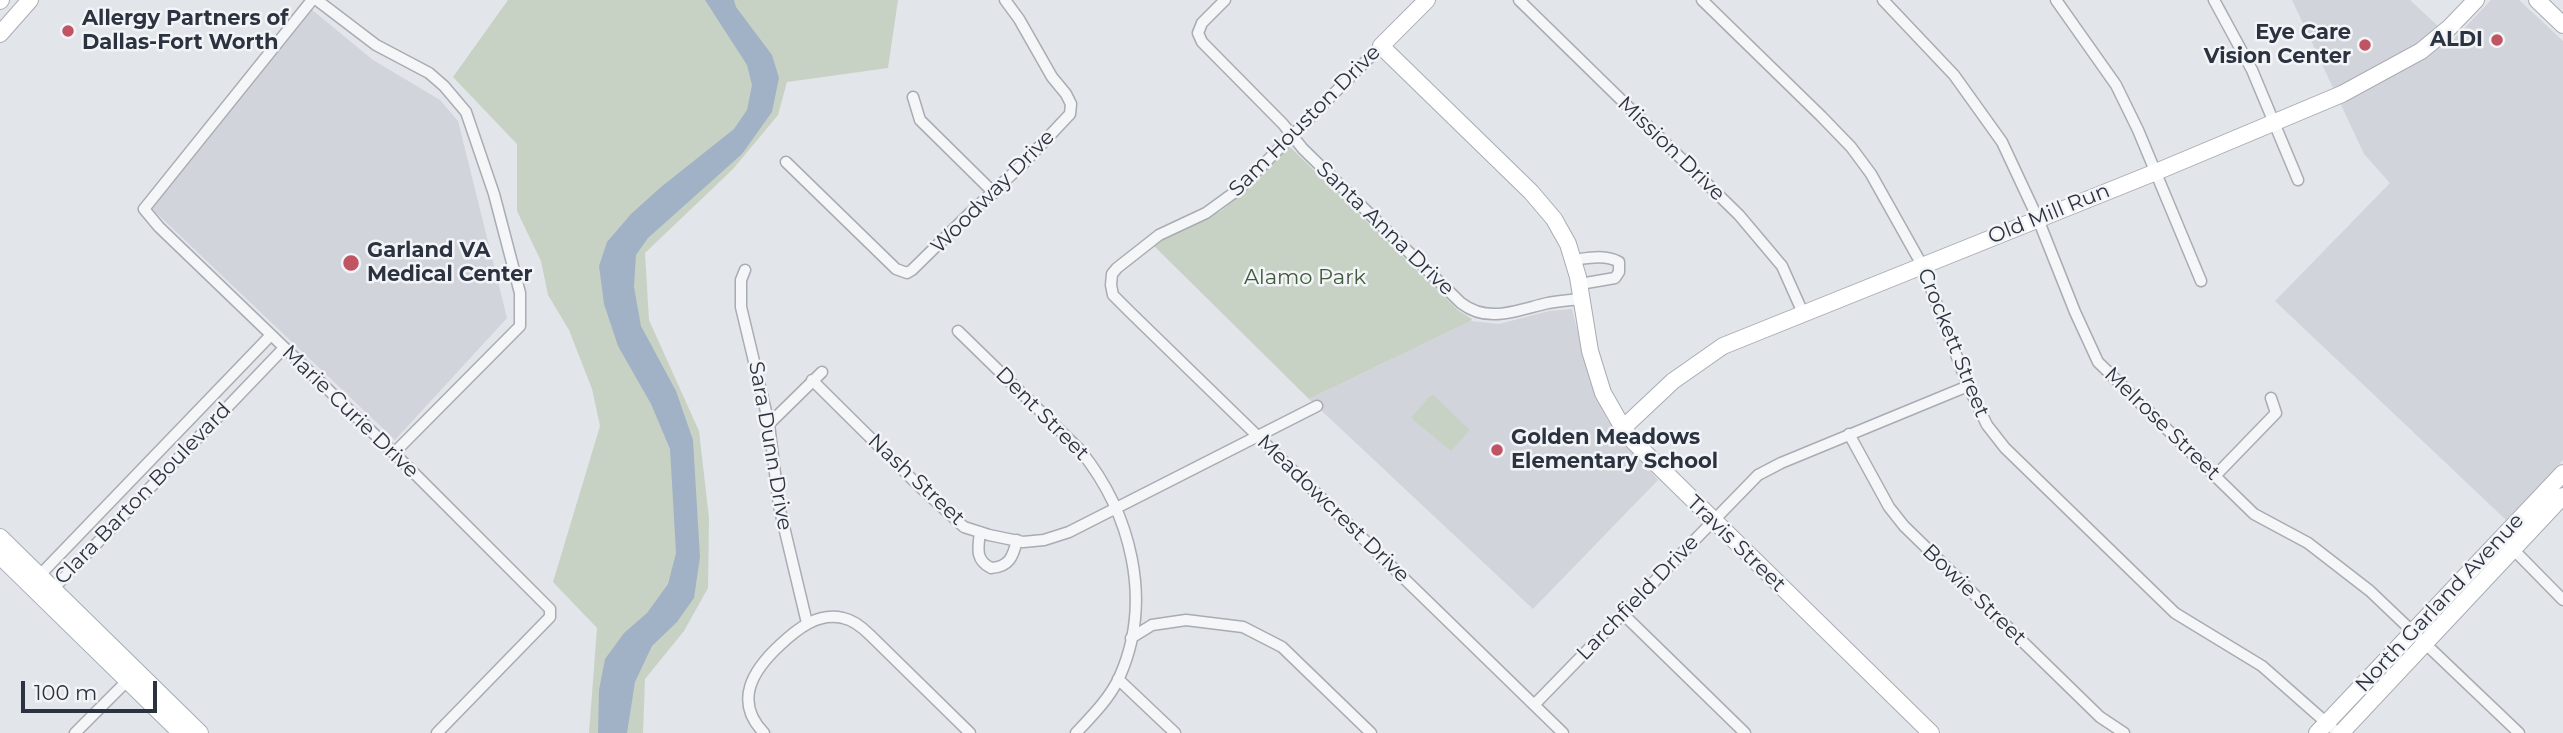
<!DOCTYPE html>
<html>
<head>
<meta charset="utf-8">
<style>
	body { margin:0 }
	#map { position:relative; width:2563px; height:733px; overflow:hidden; background:#e2e5e9; font-family:Montserrat,sans-serif }
	canvas { display:block }
	.scale { position:absolute; left:21px; top:681px; width:136px; height:32px; box-sizing:border-box; border:4px solid #2c3340; border-top:0; padding-left:9px; font-size:21px; line-height:24px; white-space:nowrap; color:#2c3340; -webkit-text-stroke:5px #f2f4f7; paint-order:stroke }
</style>
</head>
<body>
<div id="map">
<canvas width="2563" height="733"></canvas>
<div class="scale">100 m</div>
</div>
<script>
const ctx = document.querySelector('canvas').getContext('2d');
ctx.lineJoin = 'round';
function paint(path, color) { ctx.fillStyle = color; ctx.fill(path, 'evenodd'); }
function trace(path, color, width, dash) { ctx.strokeStyle = color; ctx.lineWidth = width; ctx.lineCap = dash ? 'butt' : 'round'; ctx.setLineDash(dash || []); ctx.stroke(path); }
function label(font, color, halo, rows, align = 'center') {
  ctx.font = font + ' Montserrat,sans-serif'; ctx.lineWidth = 5; ctx.setLineDash([]); ctx.textBaseline = 'middle'; ctx.strokeStyle = halo; ctx.fillStyle = color; for (const [text, x, y, turn = 0] of rows) {
    ctx.save(); ctx.translate(x, y); ctx.rotate((+turn || 0) * Math.PI / 180); ctx.textAlign = isNaN(turn) ? turn : align; if (halo) ctx.strokeText(text, 0, 0); ctx.fillText(text, 0, 0); ctx.restore();
  }
}
const built = new Path2D(`
	M2292 0H2410L2453 40 2491 0H2519L2563 41V460L2506 520 2275 301 2390 183 2364 154Z
	M311 9 373 60 440 100 458 121 507 318 395 440 151 208Z
	M1572 309 1591 385 1608 421 1658 480 1533 609 1309 399 1471 321 1499 324 1549 311Z`);
const green = new Path2D(`
	M508 0H898L888 68 787 82 778 115 733 169 645 253 649 320 699 431 709 518 708 588 684 631 645 679 643 733H589L597 628 553 582 600 426 592 389 569 330 548 295 541 261 517 211V144L453 77Z
	M1287 148H1291L1459 311 1472 319 1471 321 1309 399 1152 244 1221 211 1242 193Z
	M1433 395 1470 430 1451 451 1411 418 1430 396Z`);
const water = new Path2D(`
	M705 0H734L736 7 772 55 779 78 772 112 742 154 648 238 636 255 634 287 641 326 676 391 693 440 700 557 694 598 677 622 652 646 635 682 627 733H598L599 690 605 659 624 633 647 613 668 584 676 553 670 449 651 404 618 346 604 304 599 266 607 242 631 214 661 187 734 129 747 110 752 85 747 65Z`);
const street = new Path2D(`
	M312 0 144 209 159 227 394 453 550 609V617L437 733
	M317 0 376 45 429 73 444 86 466 112 494 194 520 293V326L394 453
	M1225 0 1202 23 1198 33 1202 42 1283 124 1303 149 1461 303C1488 324 1517 310 1548 303 1559 301 1570 300 1581 299
	M1519 0 1739 215 1782 266 1803 313
	M1702 0 1821 116 1851 147 1871 174 1922 265 1968 386 1987 425 2005 448 2175 613 2262 666 2338 733
	M1883 0 1954 75 2002 142 2038 219 2075 312 2098 362 2254 514 2308 543 2370 591 2519 733
	M2056 0 2116 85 2138 130 2201 281
	M2214 0 2252 70 2298 180
	M1381 46 1239 189 1206 213 1159 235 1117 268 1112 274 1111 285 1113 295 1130 312 1563 733
	M913 97 920 120 994 193
	M786 162 896 269 907 273 912 270 970 213 1022 165 1070 114 1071 104 1066 94 1052 77 1019 19 1005 0
	M1573 260C1588 258 1605 254 1619 262V272L1615 278 1580 284
	M745 270 741 280V307L769 424 779 506 807 623
	M958 331 1080 450C1131 513 1154 601 1119 678 1109 699 1092 716 1076 733
	M812 380 919 486 964 527 989 535 1023 542 1044 540 1069 532 1317 406
	M769 424 822 372
	M1849 434 1889 507 1904 526 2100 717 2124 733
	M2215 476 2276 413 2271 398
	M980 532C978 548 975 560 991 568 1009 567 1013 557 1017 540
	M2509 545 2563 600
	M39 579V576L271 335
	M47 590 53 589 284 348
	M1623 614 1745 733
	M1131 638 1152 625 1186 620 1243 627 1282 647 1371 733
	M1118 679 1175 733
	M1534 705 1758 475 1781 463 1968 386
	M75 733 130 678
	M764 733C733 701 753 670 780 645 797 629 818 612 843 618 853 620 863 628 870 635L970 733`);
const secondary = new Path2D(`
	M1427 0 1381 46 1531 192 1554 219 1568 244 1578 277 1590 351 1603 393 1623 428 1634 442 1931 733
	M2537 0 2563 25
	M0 1 1 0
	M0 34 30 0
	M1623 428 1673 381 1723 346 2156 172 2342 94 2421 51 2449 28 2476 0
	M0 537 200 733
	M0 556 181 733
	M2317 733 2563 473
	M2341 733 2563 496`);
const markers = [
	[68,31,7,"#c15462"],
	[2497,40,7,"#c15462"],
	[2365,45,7,"#c15462"],
	[351,263,9,"#c15462"],
	[1497,450,7,"#c15462"]
];
const poiNames = [
	["Allergy Partners of",82,19],
	["Dallas-Fort Worth",82,43],
	["Eye Care",2351,33,"right"],
	["Vision Center",2351,57,"right"],
	["ALDI",2483,40,"right"],
	["Garland VA",367,251],
	["Medical Center",367,275],
	["Golden Meadows",1511,438],
	["Elementary School",1511,462]
];
const streetNames = [
	["Sam Houston Drive",1305,121,-45],
	["Mission Drive",1671,149,44],
	["Woodway Drive",993,192,-45],
	["Old Mill Run",2049,214,-22],
	["Santa Anna Drive",1385,229,44],
	["Crockett Street",1953,343,68],
	["Marie Curie Drive",350,412,44],
	["Dent Street",1042,414,45],
	["Melrose Street",2162,424,44],
	["Sara Dunn Drive",770,446,80],
	["Nash Street",916,480,43],
	["Clara Barton Boulevard",143,494,-46],
	["Meadowcrest Drive",1333,509,44],
	["Travis Street",1736,544,44],
	["Bowie Street",1974,595,44],
	["Larchfield Drive",1638,598,-46],
	["North Garland Avenue",2440,603,-47]
];
const parkNames = [
	["Alamo Park",1305,278]
];
paint(built, '#d1d4db');
paint(green, '#c8d2c4');
paint(water, '#a1b2c6');
trace(street, '#a8acb3', 13);
trace(secondary, '#a8acb3', 18);
trace(street, '#f5f6f8', 10);
trace(secondary, '#fff', 16);
for (const [x, y, r, color] of markers) { const dot = new Path2D(); dot.arc(x, y, r, 0, 2 * Math.PI); ctx.fillStyle = color; ctx.fill(dot); trace(dot, '#f2f4f7', 2.5); }
label('bold 21px', '#2c3340', '#f2f4f7', poiNames, 'left');
label('21px', '#2c3340', '#f2f4f7', streetNames);
label('21px', '#405a3b', '#f2f4f7', parkNames);
</script>
</body>
</html>
